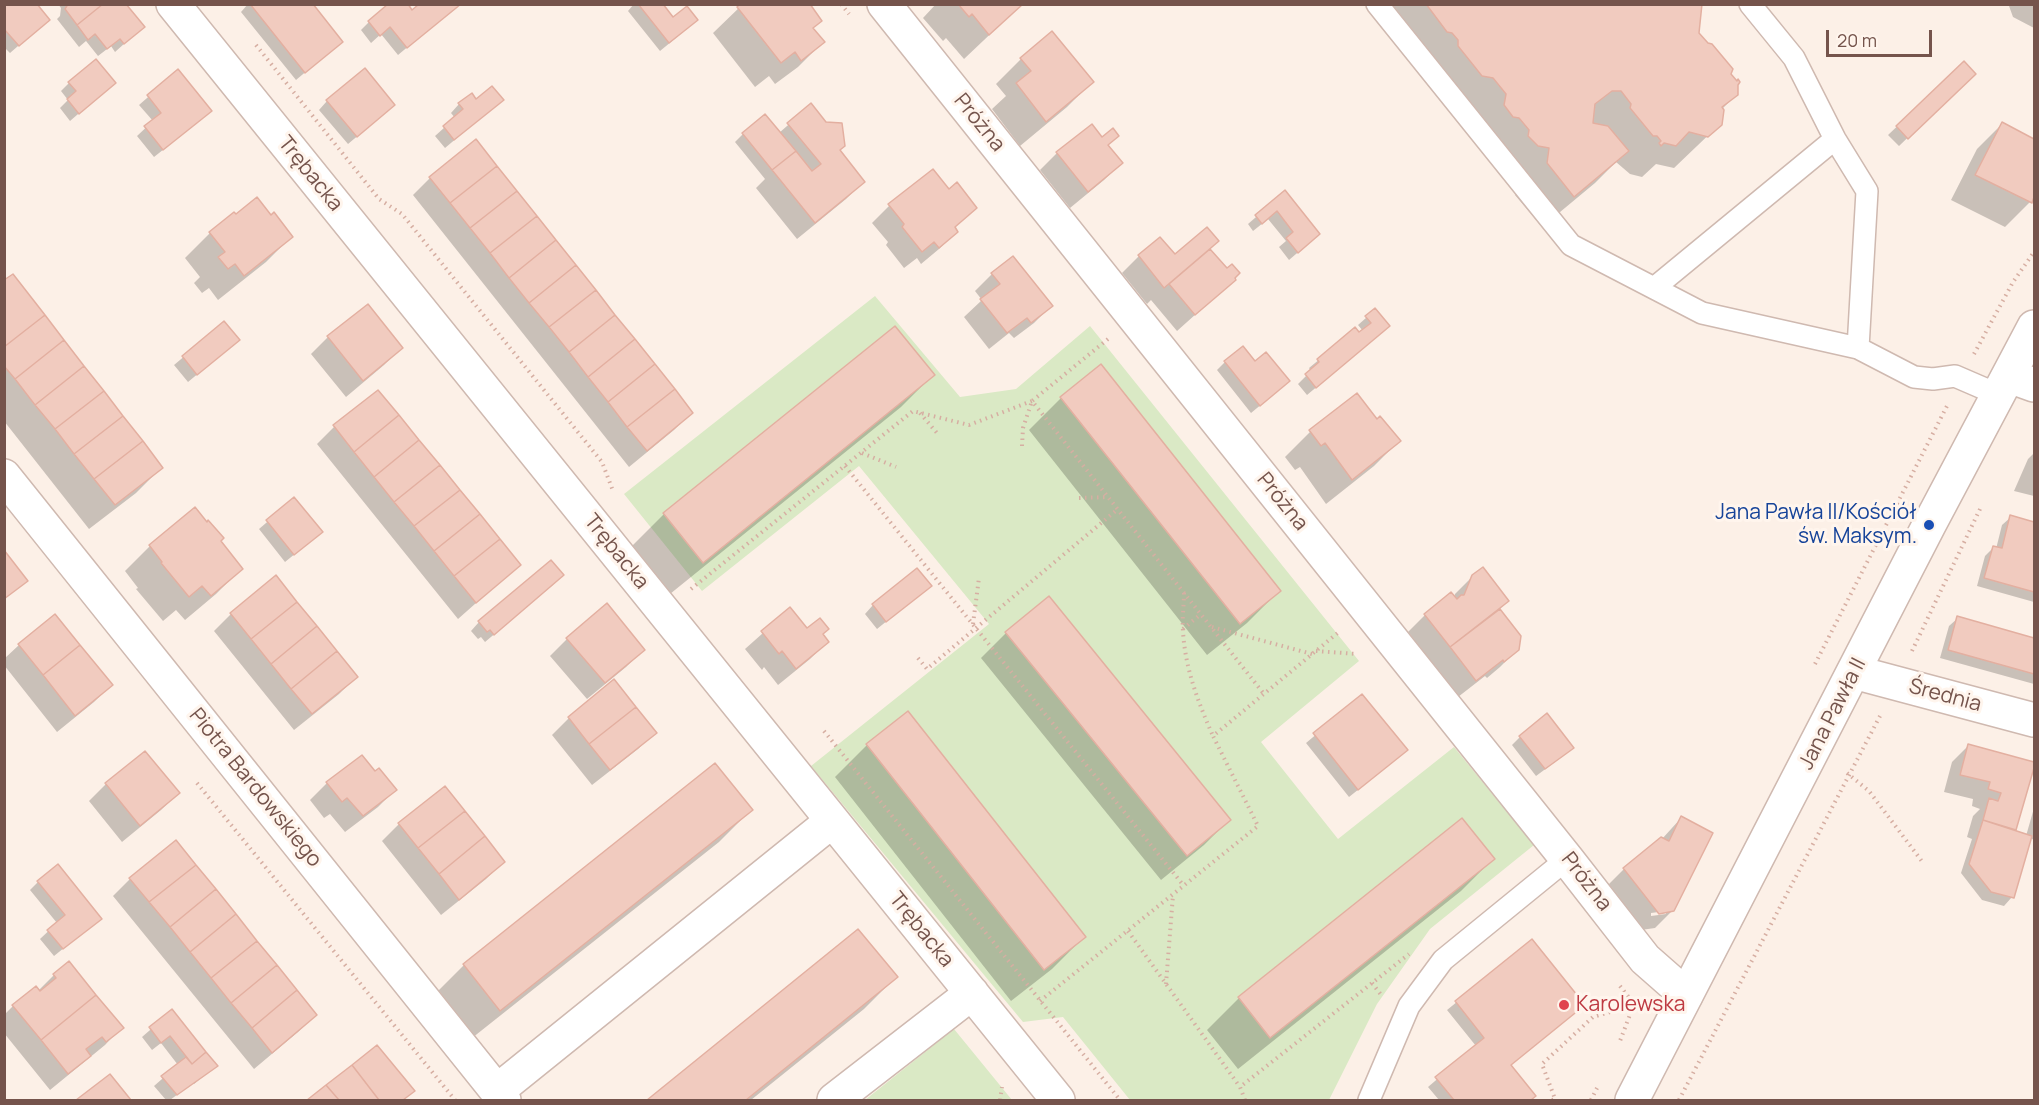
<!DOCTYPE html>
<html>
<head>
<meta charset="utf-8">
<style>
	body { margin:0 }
	#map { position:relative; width:2039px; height:1105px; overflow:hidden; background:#fcf0e7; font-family:Manrope,sans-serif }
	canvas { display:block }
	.frame { position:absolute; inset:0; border:6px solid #75544c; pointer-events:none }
	.scale { position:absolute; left:1826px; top:30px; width:106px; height:27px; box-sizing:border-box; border:3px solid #75544c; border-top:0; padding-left:8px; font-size:18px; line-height:21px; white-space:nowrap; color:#75544c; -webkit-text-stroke:4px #fff5ed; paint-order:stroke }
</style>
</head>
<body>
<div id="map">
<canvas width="2039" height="1105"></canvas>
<div class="frame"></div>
<div class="scale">20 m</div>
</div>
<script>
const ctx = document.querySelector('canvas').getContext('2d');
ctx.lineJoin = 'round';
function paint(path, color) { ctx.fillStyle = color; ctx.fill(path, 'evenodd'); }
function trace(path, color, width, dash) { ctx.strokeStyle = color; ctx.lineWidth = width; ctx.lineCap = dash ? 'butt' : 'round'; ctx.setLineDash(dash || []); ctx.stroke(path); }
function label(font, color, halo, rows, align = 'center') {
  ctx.font = font + ' Manrope,sans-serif'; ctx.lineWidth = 6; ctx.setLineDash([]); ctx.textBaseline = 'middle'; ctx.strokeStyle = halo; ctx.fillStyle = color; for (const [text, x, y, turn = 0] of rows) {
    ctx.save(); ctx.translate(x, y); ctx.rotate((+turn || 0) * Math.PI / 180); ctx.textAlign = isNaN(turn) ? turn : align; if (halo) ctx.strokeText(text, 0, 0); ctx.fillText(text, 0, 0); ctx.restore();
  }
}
const green = new Path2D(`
	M875 296 960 397 1016 389 1090 326 1359 661 1261 742 1338 839 1454 747 1534 845 1430 929 1377 1004 1329 1100H1130L1063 1017 1023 1022 811 766 989 624 859 466 702 591 624 494Z
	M954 1029 1012 1100H865Z`);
const shadow = new Path2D(`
	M7 4H35L48 20 10 53 4 47V7Z
	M58 4H125L143 27 115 52 111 46 98 56 86 41 79 47 57 19 60 16 61 8Z
	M248 4H311L341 42 296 80 241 12Z
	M459 4 398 55 381 34 371 43 361 30 369 22 412 12Z
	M634 4H661L673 19 688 28 660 51 628 11Z
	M743 4 812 29 823 42 798 67 775 84 769 76 755 87 713 33Z
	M936 4H1022L964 59 946 38 943 41 923 18Z
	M1393 4H1700L1697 33 1729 74 1736 95 1722 109 1720 124 1674 168 1656 164 1642 177 1630 174 1628 177 1630 174 1616 162 1595 183 1542 227 1515 195 1517 179 1390 32Z
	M2010 4H2034V28L2013 17 2009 6Z
	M1021 59 1092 82 1067 107 1020 146 992 109 1006 96 996 84Z
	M1964 63 1974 74 1899 146 1888 135Z
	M178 71 202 119 154 157 137 136 153 121 139 105Z
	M69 83H114L70 121 60 108 68 100 61 91Z
	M502 100 445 148 435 136 455 118 451 113 459 104 476 101Z
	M327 101 385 113 348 144 319 110Z
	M811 105 839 150 863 182 846 199 797 239 756 188 765 179 735 142 743 134 779 133Z
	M2002 124 2034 141V194L2030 202 2005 227 1951 200 1977 149Z
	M1091 126 1121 163 1104 180 1070 208 1040 170 1057 153Z
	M933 171 949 191 975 208 954 228 956 232 939 249 921 264 917 258 904 268 886 245 888 242 872 223 889 206Z
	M430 178 691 413 674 430 629 467 413 195Z
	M1285 192 1310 242 1289 260 1279 247 1286 241 1268 219 1253 231 1248 224Z
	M271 217 291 237 266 262 218 300 209 288 202 293 194 283 200 277 185 258 210 233Z
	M1209 250 1234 280 1177 331 1151 300 1147 304 1122 273 1139 256 1175 257Z
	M1013 258 1051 306 1034 323 1014 338 1009 333 989 349 964 317 982 300 975 291 992 274Z
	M4 282 161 468 136 493 89 529 4 421Z
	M1375 310 1380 334 1307 395 1298 384 1311 371 1309 368 1355 330 1359 335 1363 331 1358 325Z
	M224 323 229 348 188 382 174 365Z
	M895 328 933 375 901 407 670 594 632 546 664 514Z
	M328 337 401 348 384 365 346 397 311 354Z
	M1225 362 1255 363 1280 389 1251 413 1217 370Z
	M378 392 519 565 458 619 317 444 334 427Z
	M1356 395 1376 421 1399 441 1374 466 1326 504 1300 467 1295 470 1285 457 1310 432Z
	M1061 398 1279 591 1247 623 1207 655 1029 430Z
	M2034 453V496L2014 491 2028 459Z
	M294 499 312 540 285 562 259 529Z
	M194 509 241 569 216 594 185 620 176 610 163 621 136 589 138 588 125 571 150 546Z
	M2011 517 2034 523V602L1977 586 1985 556 1993 548 1996 549 2002 525Z
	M1473 576 1507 601 1499 610 1520 637 1518 649 1500 667 1487 678 1485 676 1458 697 1408 632 1425 615 1454 598 1455 594Z
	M554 584 485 642 481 637 478 639 471 631 479 622Z
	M930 586 877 629 865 614 873 605Z
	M1049 598 1229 820 1204 845 1161 880 981 658 1006 633Z
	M790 609 807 630 821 635 827 642 810 659 778 685 764 667 762 670 745 649Z
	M231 614 356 677 339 694 294 730 214 631Z
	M55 616 111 685 94 702 57 732 4 665V659L19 645Z
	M1958 618 2034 640V684L1940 658 1949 626Z
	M567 639 643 650 626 667 587 699 550 656Z
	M1362 696 1398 758 1349 797 1306 743Z
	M908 713 1084 937 1052 969 1011 1001 835 777 867 745Z
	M569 718 655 733 638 749 592 785 552 735Z
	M1520 737 1563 756 1536 776 1512 745Z
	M1969 745 2034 763 2015 829 2013 832 2026 836 2034 808V840L2030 838 2012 897 2004 906 1982 900 1961 873 1972 839 1967 837 1973 816 1980 809 1972 806 1973 799 1944 792 1952 762Z
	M715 765 751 810 719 842 467 1042 432 997 464 965Z
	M374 773 395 790 378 807 345 832 330 814 324 818 310 800 327 783Z
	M106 784 178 793 161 810 122 842 89 801Z
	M1681 818 1673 910 1655 928 1641 930 1607 886 1624 869 1662 839ZM1666 911V914L1651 916V913Z
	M399 824 503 862 486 879 441 915 382 841Z
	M1493 859 1461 891 1238 1069 1207 1030 1239 998Z
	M130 879 315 1015 298 1032 254 1069 113 896Z
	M38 882 100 919 54 956 40 939 57 923 30 890Z
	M858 931 896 977 864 1009 751 1100H649Z
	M1532 941 1583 1005 1509 1066 1534 1096 1530 1100H1439L1428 1087 1476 1046 1447 1010Z
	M54 975 121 1028 105 1045 50 1090 4 1033V1015L13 1006 38 991Z
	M172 1011 216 1066 194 1084 193 1083 170 1100H166L154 1086 178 1065 161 1043 152 1050 142 1037Z
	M377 1047 413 1091 403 1100H310Z
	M109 1077 129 1100H79Z`);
const building = new Path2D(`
	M37 4 50 20 19 46 4 29V5Z
	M68 4H103L77 25 65 9Z
	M103 4H126L145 27 124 44 120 39 107 49 95 34 88 40 77 25Z
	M250 4H313L343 42 305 73Z
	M388 4H408L412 10 419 4H461L407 48 390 27 380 36 368 21Z
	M638 4H663L673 17 687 6 698 20 669 43Z
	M740 4H810L822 21 813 28 825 42 801 61 795 52 781 63 737 7Z
	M958 4H1023L989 35 972 14 969 17Z
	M1426 4H1702L1699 33 1708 43 1712 44 1733 69 1731 74 1737 81 1738 79 1740 82 1738 85V95L1722 107 1724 110 1722 125 1708 137 1689 132 1676 146 1664 143 1661 146 1659 143 1661 141 1657 136H1653L1630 108 1631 104 1621 91H1612L1595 104 1593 123 1608 126 1629 151 1574 197 1547 163 1549 148 1538 146 1528 136 1529 130 1519 118 1513 117 1504 105 1506 94 1493 78 1482 76 1458 46V40L1452 33 1447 32Z
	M1052 31 1094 82 1046 122 1016 83 1031 71 1020 58Z
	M96 59 116 83 79 114 67 99 76 91 68 82Z
	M1964 61 1976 74 1908 139 1896 126Z
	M365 68 395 105 357 137 326 100Z
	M178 69 212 111 163 150 144 126 161 113 147 95Z
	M492 86 504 100 454 140 443 126 463 109 458 103 472 93 476 99Z
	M811 103 826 122 842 123 845 146 840 150 865 182 815 223 772 170 796 151 812 171 821 164 787 123Z
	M765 114 796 151 772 170 742 133Z
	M2002 122 2034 139V197L2032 203 1975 175Z
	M1092 124 1102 137 1113 128 1119 136 1108 145 1123 163 1088 192 1056 152Z
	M476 139 497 166 450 203 429 177Z
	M497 166 517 191 470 228 450 203Z
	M933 169 949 189 957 182 977 208 955 227 958 232 939 248 934 242 922 252 902 227 904 224 888 204Z
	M1285 190 1320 234 1298 253 1286 238 1293 232 1277 211 1262 224 1255 215Z
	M517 191 537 216 490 253 470 228Z
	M257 197 271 215 274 212 293 237 244 276 235 264 228 269 218 257 225 252 209 232 234 212 236 214Z
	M537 216 556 240 509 278 490 253Z
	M1207 227 1219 241 1164 288 1138 255 1160 237 1175 254Z
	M556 240 576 265 529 303 509 278Z
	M1210 249 1227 268 1232 264 1240 273 1235 278 1236 280 1195 315 1169 284Z
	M1013 256 1053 306 1031 323 1027 318 1007 333 980 299 1000 284 991 273Z
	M576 265 596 290 549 327 529 303Z
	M13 274 45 315 4 347V280Z
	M596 290 615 315 569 352 549 327Z
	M368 304 403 348 363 381 327 336Z
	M1375 308 1390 326 1316 388 1305 374 1319 362 1317 359 1355 327 1359 332 1371 323 1365 316Z
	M45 315 64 340 15 379 4 366V347Z
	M615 315 635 339 588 377 569 352Z
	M224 321 240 340 197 375 182 356Z
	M895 326 935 375 703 563 663 513Z
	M635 339 655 364 608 402 588 377Z
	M64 340 84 366 35 405 15 379Z
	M1243 346 1255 361 1266 352 1290 381 1260 406 1224 361Z
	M655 364 675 389 627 427 608 402Z
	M1101 364 1281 591 1240 624 1060 397Z
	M84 366 104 391 55 429 35 405Z
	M675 389 693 413 647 451 627 427Z
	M378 390 399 415 354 452 333 425Z
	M104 391 123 416 74 454 55 429Z
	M1357 393 1377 419 1380 416 1401 441 1352 480 1325 443 1321 446 1309 430Z
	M399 415 419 440 374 477 354 452Z
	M123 416 143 441 94 479 74 454Z
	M419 440 440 465 394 502 374 477Z
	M143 441 163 468 115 505 94 479Z
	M440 465 460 490 414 526 394 502Z
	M460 490 480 514 434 551 414 526Z
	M294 497 323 532 294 555 266 520Z
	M195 507 207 522 208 520 224 538 221 541 243 569 211 596 202 586 189 597 161 563 162 562 149 545Z
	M480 514 500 539 454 576 434 551Z
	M2010 515 2034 522V592L1984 578 1993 546 2002 548Z
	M500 539 521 565 476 603 454 576Z
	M4 550 28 581 4 599Z
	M551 560 564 575 494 635 490 630 487 632 478 621Z
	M1483 567 1509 601 1450 647 1424 614 1451 592 1457 599 1461 595H1464L1472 575Z
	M917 568 932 586 886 622 872 604Z
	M276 575 297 602 251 639 230 613Z
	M1049 596 1231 820 1187 856 1005 632Z
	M297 602 317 626 271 664 251 639Z
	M607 603 645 650 605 683 566 638Z
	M790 607 807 628 820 618 829 629 823 634 829 642 796 669 782 651 779 654 761 631Z
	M1500 609 1521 636 1519 650 1504 662 1503 660 1476 681 1450 647Z
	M55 614 80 645 43 675 18 644Z
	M1957 616 2034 638V674L1948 650Z
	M317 626 337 651 291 689 271 664Z
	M80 645 113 685 75 716 43 675Z
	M337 651 358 677 312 714 291 689Z
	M614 679 636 707 589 744 568 717Z
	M1362 694 1408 750 1358 790 1313 733Z
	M636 707 657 733 610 770 589 744Z
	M908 711 1086 937 1044 970 866 744Z
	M1547 713 1574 748 1545 769 1519 736Z
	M1968 744 2034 762V768L2016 830 1983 820 1989 798 1998 801 2001 793 1988 789 1990 782 1960 775Z
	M145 751 180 793 140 826 105 783Z
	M362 755 375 771 379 768 397 790 363 816 347 798 342 802 326 782Z
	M715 763 753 810 500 1011 463 964Z
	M445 786 465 811 418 848 398 823Z
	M465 811 485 836 439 874 418 848Z
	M1681 816 1713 833 1674 911 1659 914 1623 868 1661 837 1669 841Z
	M1462 818 1495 859 1270 1038 1238 997Z
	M1983 820 2032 836 2014 898 1991 892 1969 864Z
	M485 836 505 862 459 900 439 874Z
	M176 840 196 865 149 902 129 878Z
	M58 864 102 919 63 949 47 930 65 915 37 881Z
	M196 865 216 889 170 927 149 902Z
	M216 889 236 914 190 952 170 927Z
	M236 914 257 941 211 978 190 952Z
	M858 929 898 977 746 1100H647Z
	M1532 939 1585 1005 1511 1065 1536 1096 1531 1100H1454L1435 1077 1484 1038 1455 1001Z
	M257 941 277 965 231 1003 211 978Z
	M69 961 96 995 41 1040 12 1005 36 986 40 991 56 978 53 974Z
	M277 965 297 990 252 1028 231 1003Z
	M297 990 317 1015 272 1053 252 1028Z
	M96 995 124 1028 106 1042 102 1037 86 1049 91 1056 68 1074 41 1040Z
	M172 1009 206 1052 192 1064 170 1036 161 1043 149 1027Z
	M377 1045 415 1091 403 1100H379L352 1065Z
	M206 1052 218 1066 177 1095 161 1076 186 1057 192 1064Z
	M352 1065 379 1100H339L326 1085Z
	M110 1074 131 1100H76Z
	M326 1085 339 1100H307Z`);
const path = new Path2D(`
	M841 4 849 14
	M256 45 379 199 402 214 602 462 613 491
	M1108 339 1032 401 1264 694
	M1974 354 2013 282 2034 252
	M920 413 937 433
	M1022 446 1023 428 1032 401
	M862 453 896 467
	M845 466 1184 886
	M1079 498 1108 497
	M691 589 913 411 969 425 1032 401
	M1184 593C1184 605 1182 618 1183 631 1185 668 1198 702 1213 736
	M973 624 979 578
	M1212 627 1312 654
	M1183 629 1201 614
	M1316 651 1357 654
	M1912 651 1980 509
	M918 658 927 669 1118 509
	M1815 664 1947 406
	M824 731 1120 1100
	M1847 773 1869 791 1924 864
	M197 783 455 1100
	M1128 931 1240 1087
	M1372 983 1382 996
	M1166 984 1173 895
	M1620 986 1634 1004 1620 1041
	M1040 1001 1258 826 1213 736 1340 631
	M1000 1100 1002 1087
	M1245 1100 1240 1087 1409 954
	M1552 1100 1555 1099 1542 1064 1593 1017 1634 1005
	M1591 1100 1597 1088
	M1679 1100 1880 716`);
const service = new Path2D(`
	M1377 4 1571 245 1702 313 1858 348 1914 377 1933 379 1955 376 1999 395
	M1750 4 1794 58 1835 139 1867 191 1858 348
	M1654 288 1835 139
	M1369 1100 1409 1006 1443 960 1567 859`);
const minor = new Path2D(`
	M173 4 1058 1100
	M884 4 1567 859 1645 959 1686 995
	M2009 376 2034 385
	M4 476 504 1100
	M1854 672 2034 720
	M497 1091 832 821
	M834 1100 972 993`);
const tertiary = new Path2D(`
	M1632 1100 1929 525 2034 327`);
const markers = [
	[1929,525,6,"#1a4fb4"],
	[1564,1005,6,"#e0444e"]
];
const streetNames = [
	["Próżna",979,123,51],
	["Trębacka",310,174,51],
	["Próżna",1282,502,51],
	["Trębacka",616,552,51],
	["Średnia",1945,696,15],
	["Jana Pawła II",1833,714,-63],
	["Piotra Bardowskiego",255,788,51],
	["Próżna",1586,882,52],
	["Trębacka",921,930,51]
];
const transitNames = [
	["Jana Pawła II/Kościół",1917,513],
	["św. Maksym.",1917,537]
];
const healthNames = [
	["Karolewska",1576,1005]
];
paint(green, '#dae9c5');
paint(shadow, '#0003');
paint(building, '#f1cbbf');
trace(building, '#e3afa0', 1.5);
trace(service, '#cfb9b0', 24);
trace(minor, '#cfb9b0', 36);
trace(tertiary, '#cfb9b0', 36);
trace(path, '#d6aea2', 4, [1.5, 4.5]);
trace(service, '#fff', 21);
trace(minor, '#fff', 33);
trace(tertiary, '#fff', 33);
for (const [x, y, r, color] of markers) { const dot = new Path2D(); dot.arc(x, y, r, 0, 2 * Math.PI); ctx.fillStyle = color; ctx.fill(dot); trace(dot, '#fff5ed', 2); }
label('21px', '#75544c', '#fff5ed', streetNames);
label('21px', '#164399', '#fff5ed', transitNames, 'right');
label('21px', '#be3a42', '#fff5ed', healthNames, 'left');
</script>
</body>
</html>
